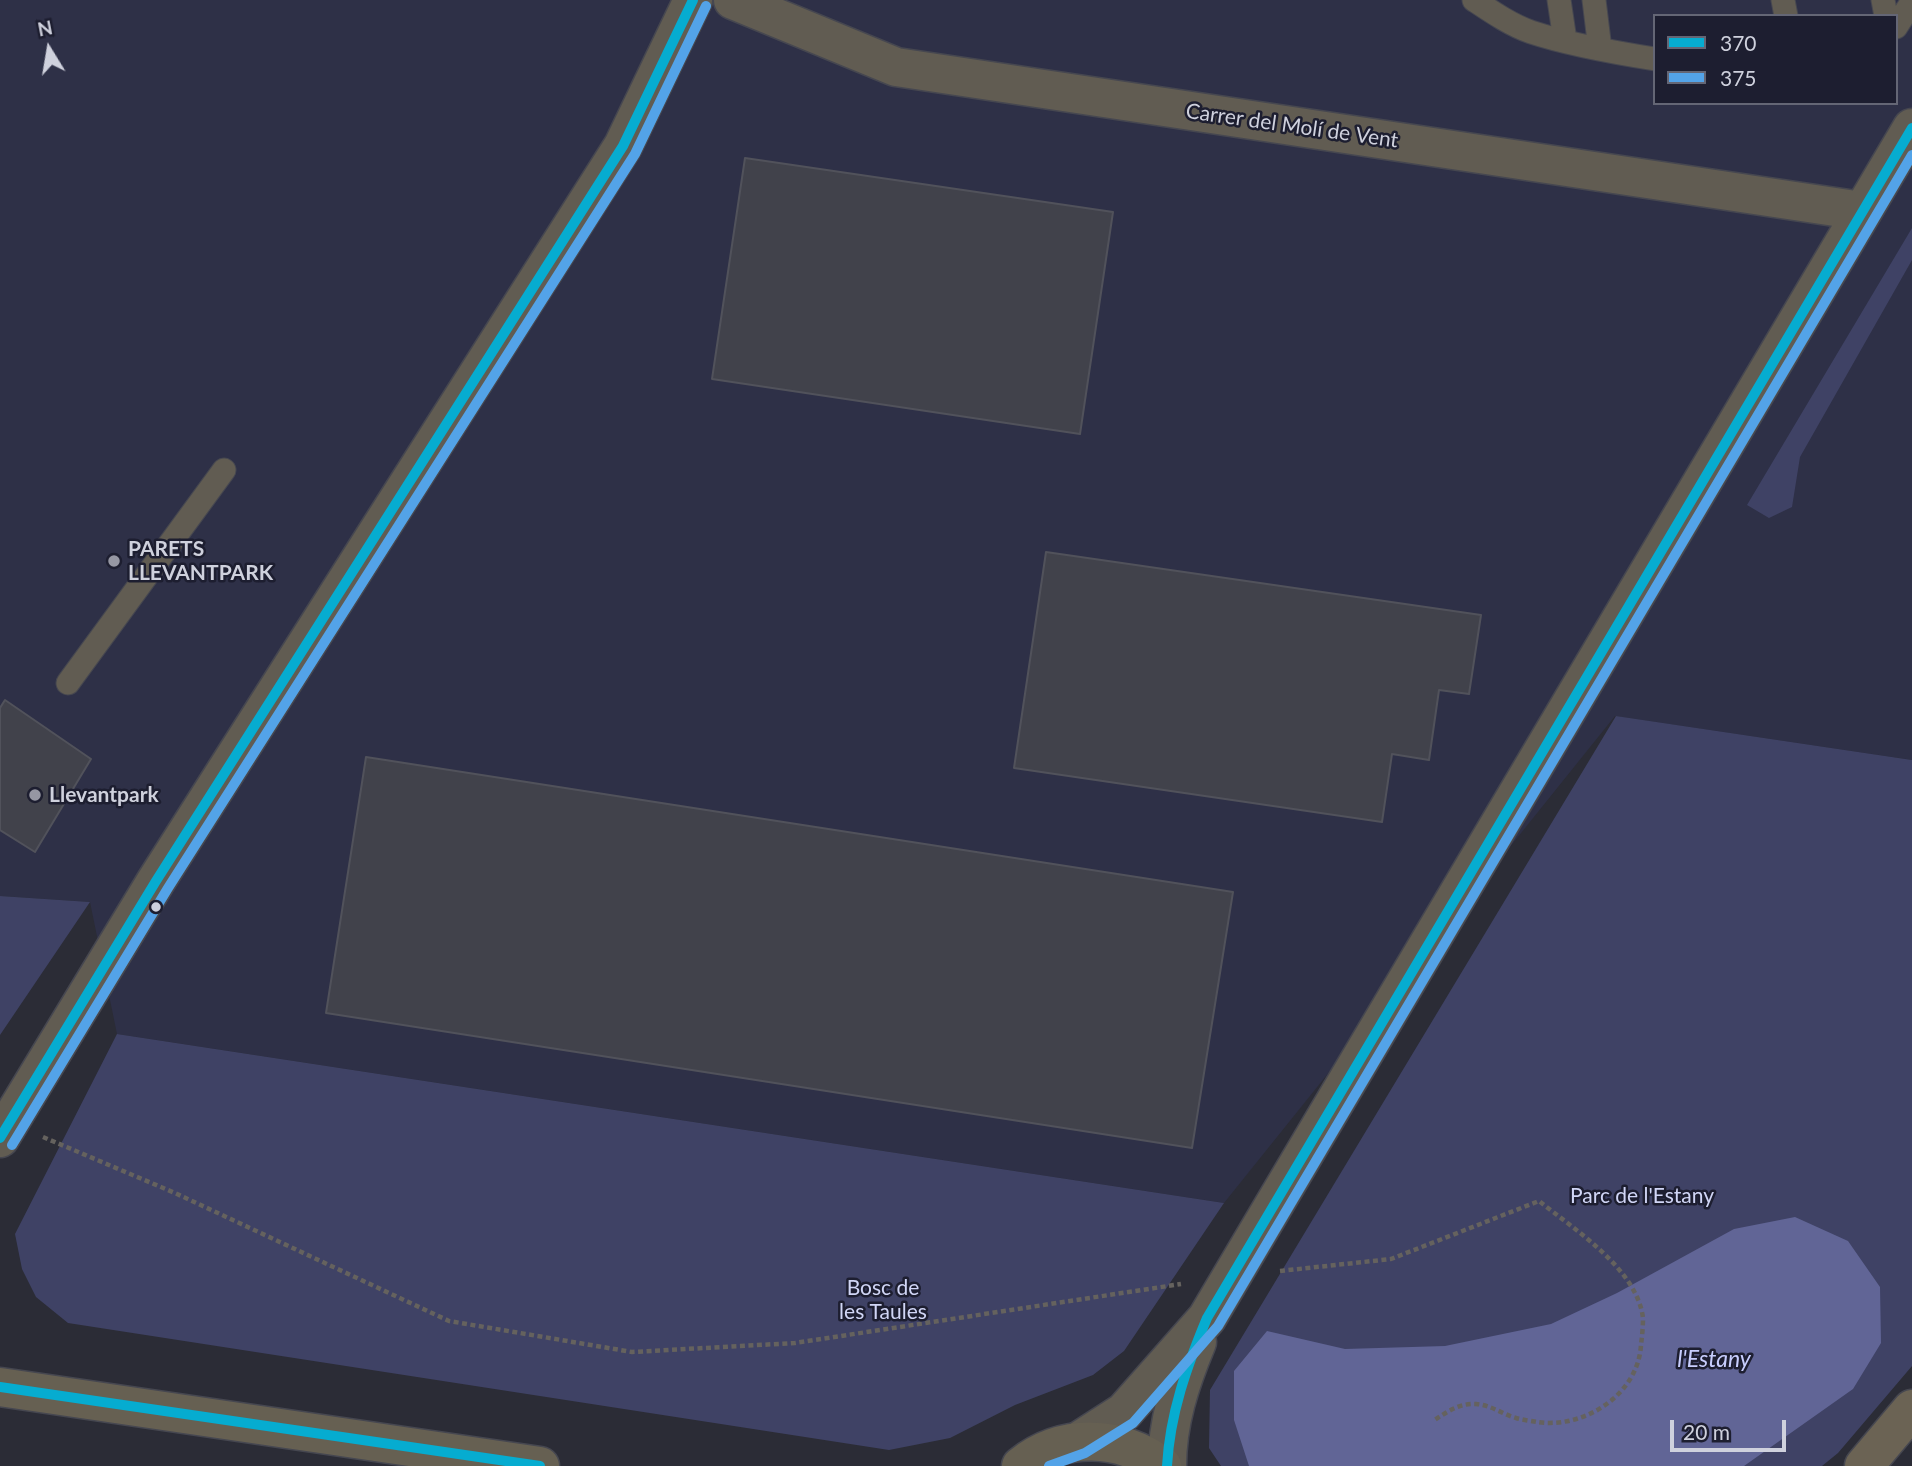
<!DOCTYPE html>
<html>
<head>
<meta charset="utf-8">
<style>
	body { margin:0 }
	#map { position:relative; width:1912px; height:1466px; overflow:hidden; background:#2b2c36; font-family:Lato,sans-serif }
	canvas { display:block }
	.legend { position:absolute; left:1653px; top:14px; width:245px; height:91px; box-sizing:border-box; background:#1d1e30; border:2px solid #646675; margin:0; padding:9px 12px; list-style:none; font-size:21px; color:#cfd1dd }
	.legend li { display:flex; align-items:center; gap:14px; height:35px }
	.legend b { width:35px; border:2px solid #646675 }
	.north { position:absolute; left:14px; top:14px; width:70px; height:70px; -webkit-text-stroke:5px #1d1e30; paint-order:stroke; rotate:349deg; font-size:19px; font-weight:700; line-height:28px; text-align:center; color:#cfd1dd }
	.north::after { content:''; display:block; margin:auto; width:24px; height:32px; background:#cfd1dd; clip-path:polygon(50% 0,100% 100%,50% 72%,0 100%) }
	.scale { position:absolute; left:1670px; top:1420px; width:116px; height:32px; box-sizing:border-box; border:4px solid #cfd1dd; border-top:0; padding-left:9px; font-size:21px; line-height:24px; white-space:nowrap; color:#cfd1dd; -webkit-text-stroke:5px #1d1e30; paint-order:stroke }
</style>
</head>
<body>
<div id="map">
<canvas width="1912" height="1466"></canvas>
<ul class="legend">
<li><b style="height:9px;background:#06acd0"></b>370</li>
<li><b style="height:9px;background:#53a3e8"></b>375</li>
</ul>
<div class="north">N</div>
<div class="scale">20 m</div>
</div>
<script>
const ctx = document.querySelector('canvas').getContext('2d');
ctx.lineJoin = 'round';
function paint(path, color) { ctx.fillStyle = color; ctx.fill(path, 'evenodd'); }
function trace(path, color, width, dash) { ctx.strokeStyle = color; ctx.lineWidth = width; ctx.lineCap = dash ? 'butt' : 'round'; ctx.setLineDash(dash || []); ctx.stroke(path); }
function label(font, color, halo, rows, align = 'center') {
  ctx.font = font + ' Lato,sans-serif'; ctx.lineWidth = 5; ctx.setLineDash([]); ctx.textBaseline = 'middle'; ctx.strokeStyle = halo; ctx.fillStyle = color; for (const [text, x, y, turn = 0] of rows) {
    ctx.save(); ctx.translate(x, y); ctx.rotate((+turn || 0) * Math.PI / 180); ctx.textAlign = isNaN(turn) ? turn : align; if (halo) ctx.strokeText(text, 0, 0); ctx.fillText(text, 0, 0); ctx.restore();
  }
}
const built = new Path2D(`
	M0 0H1912V760L1615 716 1224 1203 117 1034 90 902 0 896ZM1655 16H1896V103H1655Z`);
const green = new Path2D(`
	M1912 228V260L1800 457 1792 507 1769 518 1747 505Z
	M1616 716 1912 760V1366L1838 1453 1822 1466H1221L1209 1448 1210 1390Z
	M0 896 90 902 0 1035Z
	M117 1034 1224 1203 1124 1351 1093 1375 1015 1405 950 1438 889 1450 68 1323 36 1297 22 1269 15 1234Z`);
const water = new Path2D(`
	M1795 1217 1848 1241 1880 1287 1881 1343 1853 1389 1744 1466H1249L1234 1420V1371L1267 1331 1345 1349 1445 1346 1551 1324 1617 1293 1734 1229Z`);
const building = new Path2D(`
	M745 158 1113 212 1080 434 712 379Z
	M1046 552 1481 615 1469 694 1439 690 1429 760 1392 754 1382 822 1014 768Z
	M5 700 91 759 35 852 0 830V708Z
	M366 757 1233 892 1192 1148 326 1013Z`);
const path = new Path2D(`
	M43 1137 175 1193 449 1321 632 1352 795 1343 1181 1284
	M1280 1271 1391 1259 1539 1201C1575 1230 1637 1269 1643 1318 1643 1327 1642 1337 1641 1345 1638 1395 1584 1429 1537 1422 1531 1421 1523 1420 1516 1418 1502 1414 1491 1405 1476 1404 1459 1403 1447 1412 1433 1421`);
const lane = new Path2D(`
	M1474 0C1492 12 1511 25 1531 32 1567 44 1617 53 1655 59
	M1559 0 1565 40
	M1594 0 1600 49
	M1783 0 1786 16
	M1883 0 1886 16
	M1896 27 1912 2
	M68 683 224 470`);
const street = new Path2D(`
	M733 0 896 67 1862 211
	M0 1138 156 881 623 146 693 0
	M1079 1441 1124 1412 1207 1318 1912 128
	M1167 1466C1167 1422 1180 1383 1197 1342`);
const secondary = new Path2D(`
	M0 1387 540 1466
	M1021 1466C1063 1432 1121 1435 1162 1466`);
const highway = new Path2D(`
	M1864 1466 1912 1409`);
const bus1 = new Path2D(`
	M0 1138 156 881 623 146 693 0
	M0 1387 540 1466
	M1167 1466C1170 1413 1187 1366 1207 1318L1912 128`);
const bus2 = new Path2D(`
	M12 1145 168 888 635 154 706 6
	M1049 1466 1085 1453 1133 1423 1218 1326 1912 155`);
const markers = [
	[114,561,7,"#9697a3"],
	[35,795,7,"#9697a3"],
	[156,907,6,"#cfd1dd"]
];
const streetNames = [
	["Carrer del Molí de Vent",1292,126,8]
];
const poiNames = [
	["PARETS",128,549],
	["LLEVANTPARK",128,573],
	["Llevantpark",49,795]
];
const parkNames = [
	["Parc de l'Estany",1642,1196],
	["Bosc de",883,1288],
	["les Taules",883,1312]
];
const waterNames = [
	["l'Estany",1714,1360]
];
paint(built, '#2e3047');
paint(green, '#3f4265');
paint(water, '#616596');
paint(building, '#41424b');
trace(building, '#51525b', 2);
trace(lane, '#464750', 25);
trace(street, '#464750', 41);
trace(secondary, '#464750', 41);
trace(highway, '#464750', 41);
trace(path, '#65625e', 4.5, [5, 3.5]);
trace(lane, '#615c52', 23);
trace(street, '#615c52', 38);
trace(secondary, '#666052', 38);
trace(highway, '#6b6354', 38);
trace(bus1, '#06acd0', 10);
trace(bus2, '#53a3e8', 10);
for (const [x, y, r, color] of markers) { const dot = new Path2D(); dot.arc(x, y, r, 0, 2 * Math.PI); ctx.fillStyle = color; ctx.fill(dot); trace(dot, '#1d1e30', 2.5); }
label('21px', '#cfd1dd', '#1d1e30', streetNames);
label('bold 21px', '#cfd1dd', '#1d1e30', poiNames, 'left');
label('21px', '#d1d6f6', '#1d1e30', parkNames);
label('italic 23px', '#c8cefe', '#1d1e30', waterNames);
</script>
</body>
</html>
